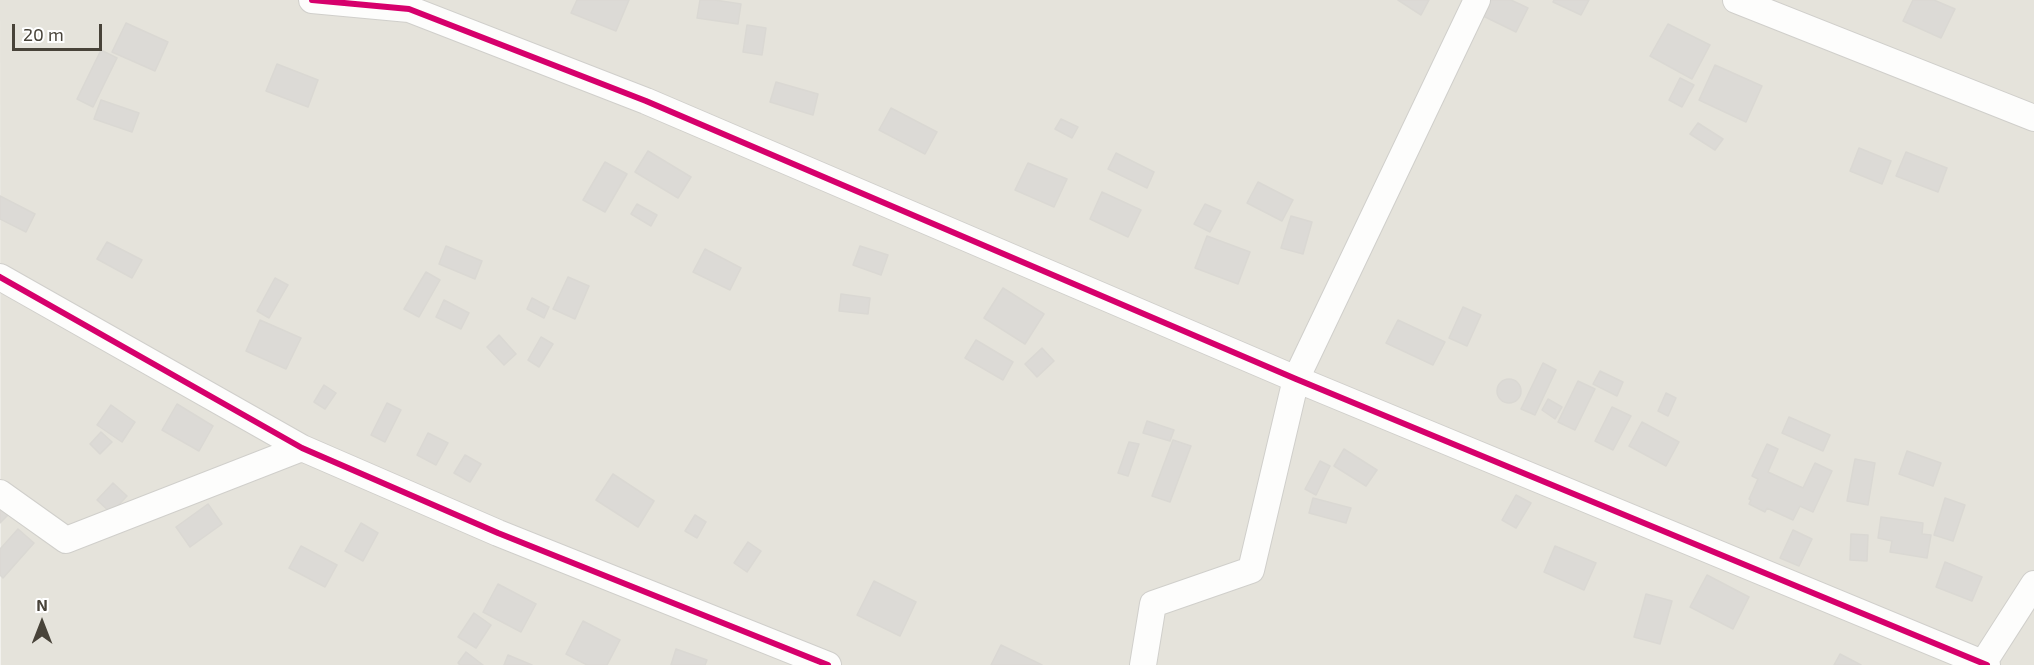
<!DOCTYPE html>
<html>
<head>
<meta charset="utf-8">
<style>
	body { margin:0 }
	#map { position:relative; width:2034px; height:665px; overflow:hidden; background:#f2f1ed; font-family:"Exo 2",sans-serif }
	canvas { display:block }
	.north { position:absolute; left:12px; top:593px; width:60px; height:60px; -webkit-text-stroke:4px #fff; paint-order:stroke; rotate:0deg; font-size:16px; font-weight:700; line-height:24px; text-align:center; color:#484339 }
	.north::after { content:''; display:block; margin:auto; width:21px; height:27px; background:#484339; clip-path:polygon(50% 0,100% 100%,50% 72%,0 100%) }
	.scale { position:absolute; left:12px; top:24px; width:90px; height:27px; box-sizing:border-box; border:3px solid #484339; border-top:0; padding-left:8px; font-size:18px; line-height:21px; white-space:nowrap; color:#484339; -webkit-text-stroke:4px #fff; paint-order:stroke }
</style>
</head>
<body>
<div id="map">
<canvas width="2034" height="665"></canvas>
<div class="north">N</div>
<div class="scale">20 m</div>
</div>
<script>
const ctx = document.querySelector('canvas').getContext('2d');
ctx.lineJoin = 'round';
function paint(path, color) { ctx.fillStyle = color; ctx.fill(path, 'evenodd'); }
function trace(path, color, width, dash) { ctx.strokeStyle = color; ctx.lineWidth = width; ctx.lineCap = dash ? 'butt' : 'round'; ctx.setLineDash(dash || []); ctx.stroke(path); }
const residential = new Path2D(`
	M0 0H2034V665H1Z`);
const building = new Path2D(`
	M577 0H629L616 31 571 13Z
	M700 0H715L741 4 738 24 697 18Z
	M1398 0H1429L1421 15Z
	M1484 0H1511L1528 8 1516 32 1477 13Z
	M1554 0H1589L1581 15 1553 2Z
	M1913 0H1934L1955 9 1941 38 1903 21Z
	M126 23 168 42 155 71 112 52Z
	M1668 24 1710 45 1692 79 1650 56Z
	M747 25 766 28 762 55 743 52Z
	M101 50 117 58 93 107 77 99Z
	M277 64 318 80 308 107 266 91Z
	M1715 65 1762 86 1746 122 1699 100Z
	M1680 78 1694 85 1682 107 1669 100Z
	M776 82 818 94 813 115 770 102Z
	M101 100 139 113 132 132 94 119Z
	M891 108 937 132 925 154 879 130Z
	M1061 119 1078 127 1072 138 1055 129Z
	M1698 123 1723 139 1715 150 1690 134Z
	M1859 148 1891 161 1882 184 1850 171Z
	M648 151 691 177 678 198 635 172Z
	M1906 152 1947 168 1938 192 1896 176Z
	M1116 153 1154 172 1147 188 1108 169Z
	M605 162 627 174 605 212 583 200Z
	M1028 163 1067 179 1054 207 1015 190Z
	M1258 182 1293 200 1282 221 1247 203Z
	M1102 192 1141 210 1128 237 1090 219Z
	M0 196 35 214 26 232 0 219Z
	M637 204 657 215 651 226 631 214Z
	M1205 204 1221 211 1210 232 1194 224Z
	M1291 216 1312 222 1303 254 1281 248Z
	M1207 236 1250 252 1238 284 1195 268Z
	M107 242 142 260 132 278 97 259Z
	M446 246 482 261 475 279 439 264Z
	M860 246 888 255 881 275 853 265Z
	M705 249 741 268 730 290 693 272Z
	M426 272 440 280 419 317 404 309Z
	M568 277 589 286 575 319 553 309Z
	M275 278 288 285 269 318 257 311Z
	M1003 288 1044 314 1025 344 984 318Z
	M841 294 870 298 868 314 839 311Z
	M532 298 549 307 544 318 527 309Z
	M444 300 469 313 461 329 436 317Z
	M1463 307 1481 315 1467 346 1449 338Z
	M260 320 301 338 286 369 246 351Z
	M1398 320 1445 342 1433 365 1386 343Z
	M499 335 516 354 504 365 487 347Z
	M541 337 553 344 539 367 528 360Z
	M976 340 1013 362 1003 380 965 358Z
	M1042 348 1054 361 1037 377 1025 364Z
	M1543 363 1556 370 1535 415 1521 409Z
	M1600 371 1623 382 1617 396 1593 384Z
	M1497 391a12 12 0 1 1 24 0a12 12 0 1 1-24 0Z
	M1578 381 1595 389 1575 430 1558 422Z
	M324 385 336 393 325 409 314 402Z
	M1666 393 1676 398 1668 416 1658 411Z
	M1548 399 1562 407 1555 419 1542 410Z
	M387 403 401 410 385 442 371 435Z
	M177 404 213 426 199 451 162 430Z
	M111 405 135 422 122 442 97 425Z
	M1612 407 1631 416 1613 450 1595 441Z
	M1789 417 1830 435 1823 451 1782 433Z
	M1147 421 1174 430 1170 441 1143 433Z
	M1642 422 1679 442 1666 466 1629 446Z
	M101 432 112 442 100 454 90 444Z
	M428 433 448 443 436 465 417 455Z
	M1173 440 1191 446 1170 502 1152 496Z
	M1129 442 1139 444 1128 476 1118 473Z
	M1767 444 1778 449 1768 472 1803 488 1815 463 1832 471 1813 512 1800 506 1793 520 1767 508 1765 512 1749 504 1751 500 1749 499 1758 479 1752 476Z
	M1344 449 1377 470 1366 486 1334 466Z
	M1907 451 1941 463 1933 486 1899 474Z
	M465 455 481 464 470 482 454 473Z
	M1855 459 1875 463 1868 505 1847 501Z
	M1320 461 1330 466 1316 495 1305 489Z
	M613 474 654 501 638 527 596 500Z
	M113 483 127 496 111 513 97 500Z
	M1516 495 1531 503 1516 528 1502 520Z
	M1313 498 1351 508 1346 523 1309 513Z
	M1945 498 1965 505 1953 541 1934 535Z
	M0 504 9 514 0 523Z
	M208 504 222 524 190 547 176 527Z
	M695 515 706 522 697 538 685 531Z
	M1881 517 1923 523 1922 534 1931 535 1927 558 1890 552 1892 541 1878 538Z
	M361 523 378 533 363 561 345 551Z
	M18 529 34 543 3 578 0 575V549Z
	M1793 530 1812 539 1799 566 1780 558Z
	M1851 534 1868 535 1867 561 1850 560Z
	M748 542 761 551 747 572 734 563Z
	M301 546 337 565 325 587 289 568Z
	M1555 546 1596 563 1584 590 1544 572Z
	M1945 562 1982 577 1972 601 1936 587Z
	M1707 575 1749 597 1733 629 1690 607Z
	M874 581 916 602 900 636 857 615Z
	M498 584 536 604 521 632 483 612Z
	M1646 594 1672 601 1660 644 1634 637Z
	M474 613 491 625 476 648 458 637Z
	M583 621 620 640 607 665H587L566 654Z
	M1001 645 1042 665H991Z
	M676 649 707 660 705 665H671Z
	M466 652 483 665H460L458 663Z
	M1840 654 1861 665H1834Z
	M508 655 532 665H504Z`);
const minor = new Path2D(`
	M312 0 409 9 646 101 1296 379 1987 665
	M1736 0 2034 118
	M0 277 302 448 498 533 828 665
	M0 493 66 540 302 448
	M1143 665 1153 604 1251 570 1296 379 1477 0
	M1982 665 2034 584`);
const cycleway = new Path2D(`
	M312 0 409 9 646 101 1296 379 1987 665
	M0 277 302 448 498 533 828 665`);
paint(residential, '#e5e3db');
paint(building, '#dcdad6');
trace(building, '#dad8d3', 1.5);
trace(minor, '#d0cfcb', 28);
trace(minor, '#fdfdfc', 26);
trace(cycleway, '#d6006c', 6);
</script>
</body>
</html>
